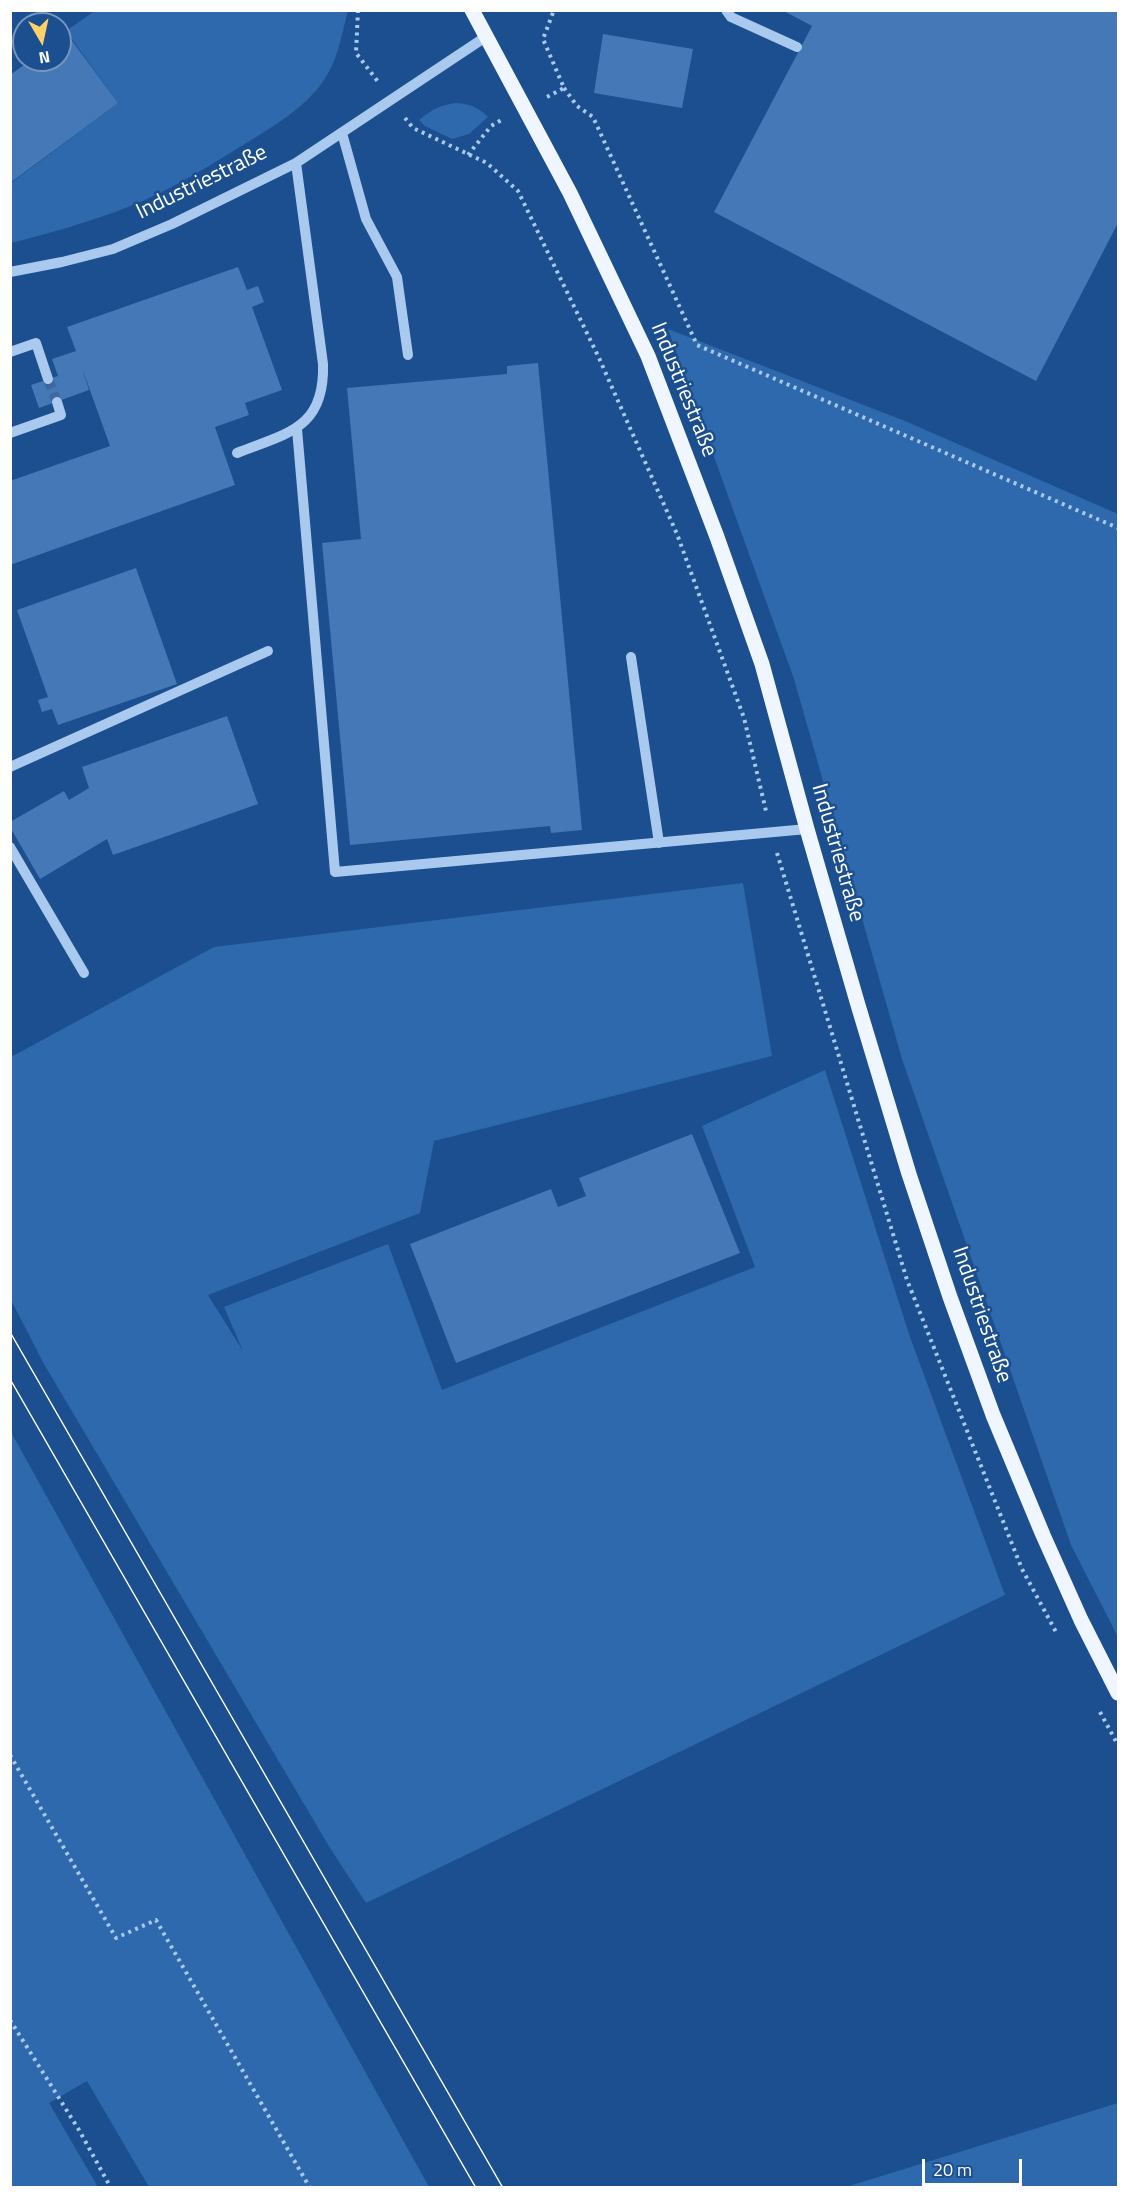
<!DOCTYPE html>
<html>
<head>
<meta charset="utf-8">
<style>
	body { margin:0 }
	#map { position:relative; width:1129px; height:2198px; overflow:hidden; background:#1b4f8f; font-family:"Titillium Web",sans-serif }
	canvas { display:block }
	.frame { position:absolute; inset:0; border:12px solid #fff; pointer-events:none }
	.north { position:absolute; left:12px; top:12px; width:60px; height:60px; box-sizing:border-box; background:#1b4f8f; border:2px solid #7695bc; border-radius:50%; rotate:171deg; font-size:16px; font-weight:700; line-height:24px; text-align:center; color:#fff }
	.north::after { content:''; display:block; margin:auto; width:21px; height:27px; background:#ffd166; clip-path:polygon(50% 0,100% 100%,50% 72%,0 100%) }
	.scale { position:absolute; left:922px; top:2159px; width:100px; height:27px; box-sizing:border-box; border:3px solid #fff; border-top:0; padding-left:8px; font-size:18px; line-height:21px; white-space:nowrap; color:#fff; -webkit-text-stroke:4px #1b4f8f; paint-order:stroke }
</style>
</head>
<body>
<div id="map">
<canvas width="1129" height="2198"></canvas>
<div class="frame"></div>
<div class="north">N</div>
<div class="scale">20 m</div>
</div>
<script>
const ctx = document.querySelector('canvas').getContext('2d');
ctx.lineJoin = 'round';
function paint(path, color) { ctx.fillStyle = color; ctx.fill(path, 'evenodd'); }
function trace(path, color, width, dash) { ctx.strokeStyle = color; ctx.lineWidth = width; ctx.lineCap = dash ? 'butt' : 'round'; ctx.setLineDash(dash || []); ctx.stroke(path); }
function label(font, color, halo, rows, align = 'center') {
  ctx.font = font + ' "Titillium Web",sans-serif'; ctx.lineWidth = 5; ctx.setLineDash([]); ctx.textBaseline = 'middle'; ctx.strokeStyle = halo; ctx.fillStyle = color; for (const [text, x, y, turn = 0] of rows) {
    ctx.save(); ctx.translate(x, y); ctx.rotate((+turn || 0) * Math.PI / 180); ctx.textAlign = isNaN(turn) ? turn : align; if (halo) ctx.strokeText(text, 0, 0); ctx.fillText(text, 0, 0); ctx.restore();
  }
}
const green = new Path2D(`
	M96 10H348V11C341 36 338 61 322 83 304 108 274 126 248 142 209 166 170 191 128 207 90 222 50 233 11 243V183L118 103 66 31Z
	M456 103C470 104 478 107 488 117L469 134 452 139 425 126 419 120C431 110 440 105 456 103Z
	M668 329 905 421 1118 514V1637L1071 1545 902 1059 794 679Z
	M743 883 772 1056 434 1141 420 1213 208 1295 243 1351 224 1307 388 1244 442 1390 755 1267 702 1126 825 1070 910 1337 1005 1595 366 1903 330 1848 44 1364 11 1300V1057L214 947Z
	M10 1432H11L429 2187H149L87 2081 49 2103 98 2187H11Z
	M1118 2103V2187H846Z`);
const building = new Path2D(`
	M782 10H1118V223L1036 381 714 212 812 26Z
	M67 34 118 103 10 183V75L31 60H60V39Z
	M603 34 693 49 682 108 594 93Z
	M238 267 247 290 258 286 264 302 252 307 282 390 245 403 249 415 215 427 235 485 10 565V481L110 446 82 368 89 390 39 408 31 385 58 376 52 359 76 351 67 327Z
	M538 363 582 830 551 833 550 826 350 845 322 543 361 539 347 388 507 374V366Z
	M136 568 177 684 58 725 52 709 42 712 38 700 48 697 17 610Z
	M227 716 258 804 113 855 107 839 40 879 10 827V822L64 791 69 800 89 788 82 767Z
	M692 1134 740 1253 456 1363 410 1244 551 1189 558 1207 586 1196 579 1178Z`);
const minorTunnel = new Path2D(`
	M48 379 57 402`);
const path = new Path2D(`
	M358 10 356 53 379 83
	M564 88 577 106 593 117 697 345 1118 528
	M547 97 564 88 543 39 554 10
	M405 118 413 128 487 163 518 191 599 358 677 534 744 718 766 811
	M468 155 491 126 503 119
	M777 853 907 1280 1022 1569 1056 1632
	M1100 1712 1118 1745
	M10 1755 116 1938 156 1920 310 2188
	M10 2020 79 2130 111 2188`);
const minor = new Path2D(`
	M726 10 731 17 797 47
	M342 133 366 219 397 277 408 355
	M10 272 62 262 113 249 172 224 296 163 487 36
	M10 352 36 343 48 379
	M297 429 335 872 807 829
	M10 433 61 415 57 402
	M237 453C287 433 325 429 323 364L296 163
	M631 657 659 843
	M10 767 268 651
	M10 847 84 973`);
const major = new Path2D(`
	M472 10 570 193 648 356 717 537 762 664 807 829 858 1005 909 1174 950 1297 993 1415 1043 1535 1081 1620 1118 1693`);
const tram = new Path2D(`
	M10 1332 503 2188
	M10 1379 476 2188`);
const streetNames = [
	["Industriestraße",202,183,-26],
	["Industriestraße",683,390,68],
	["Industriestraße",837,853,74],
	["Industriestraße",981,1315,71]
];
paint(green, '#2e69ad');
paint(building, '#4478b7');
trace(minorTunnel, '#3d69a0', 10, [10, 5]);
trace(path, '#a9c9ee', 4, [3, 4.5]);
trace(minor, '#a9c9ee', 10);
trace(major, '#f0f6ff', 15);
trace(tram, '#fff', 1.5);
label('22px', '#fff', '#1b4f8f', streetNames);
</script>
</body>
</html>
